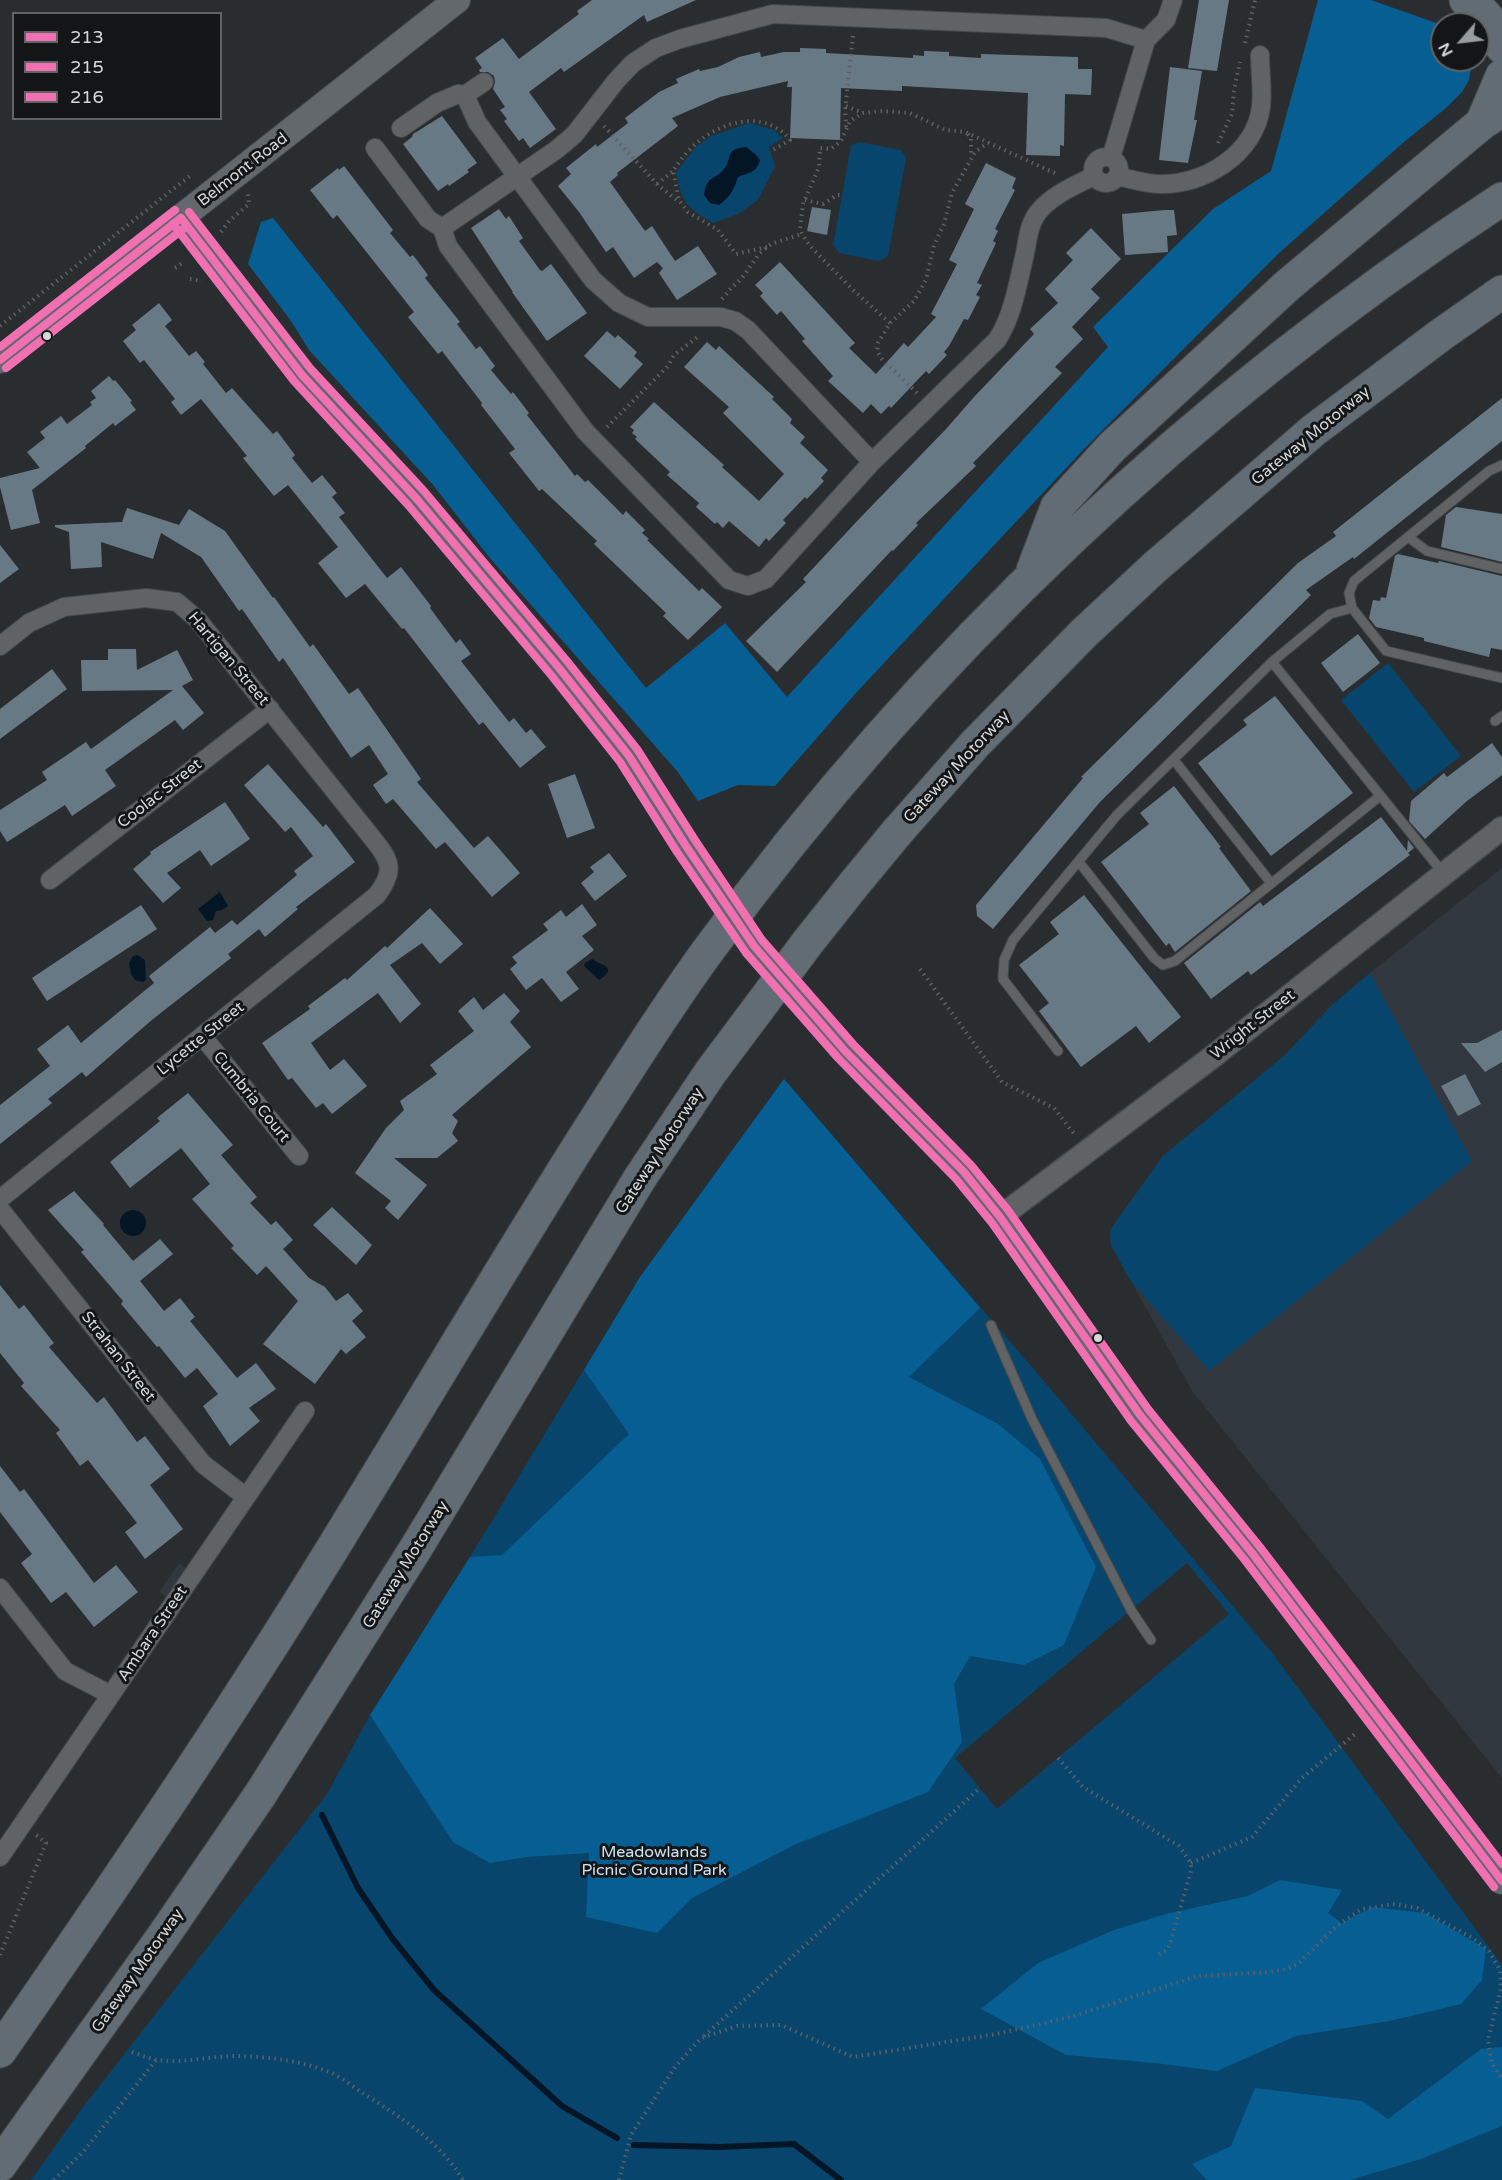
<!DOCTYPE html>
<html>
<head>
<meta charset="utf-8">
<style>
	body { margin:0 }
	#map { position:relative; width:1502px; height:2180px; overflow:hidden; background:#2a2d2f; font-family:"Varela Round",sans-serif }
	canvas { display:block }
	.legend { position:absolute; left:12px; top:12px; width:210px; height:108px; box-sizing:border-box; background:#131516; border:2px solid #616364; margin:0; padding:8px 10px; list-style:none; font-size:18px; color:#d5d8da }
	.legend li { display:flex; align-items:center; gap:12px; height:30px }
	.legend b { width:30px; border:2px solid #616364 }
	.north { position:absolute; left:1430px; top:12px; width:60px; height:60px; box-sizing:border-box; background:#131516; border:2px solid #616364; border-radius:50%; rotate:242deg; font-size:16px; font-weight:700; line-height:24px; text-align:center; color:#d5d8da }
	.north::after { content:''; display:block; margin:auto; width:21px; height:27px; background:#999c9e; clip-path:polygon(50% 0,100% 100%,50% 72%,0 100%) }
</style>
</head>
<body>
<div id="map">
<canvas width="1502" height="2180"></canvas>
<ul class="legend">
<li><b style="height:8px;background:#f070b1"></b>213</li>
<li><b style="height:8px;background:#f070b1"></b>215</li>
<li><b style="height:8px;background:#f070b1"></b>216</li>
</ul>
<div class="north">N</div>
</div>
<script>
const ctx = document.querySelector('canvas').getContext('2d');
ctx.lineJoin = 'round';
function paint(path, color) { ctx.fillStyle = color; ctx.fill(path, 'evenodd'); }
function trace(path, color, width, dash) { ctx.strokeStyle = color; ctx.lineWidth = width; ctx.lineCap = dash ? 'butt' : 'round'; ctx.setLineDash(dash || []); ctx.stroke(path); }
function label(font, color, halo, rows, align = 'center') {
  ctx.font = font + ' "Varela Round",sans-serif'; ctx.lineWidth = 6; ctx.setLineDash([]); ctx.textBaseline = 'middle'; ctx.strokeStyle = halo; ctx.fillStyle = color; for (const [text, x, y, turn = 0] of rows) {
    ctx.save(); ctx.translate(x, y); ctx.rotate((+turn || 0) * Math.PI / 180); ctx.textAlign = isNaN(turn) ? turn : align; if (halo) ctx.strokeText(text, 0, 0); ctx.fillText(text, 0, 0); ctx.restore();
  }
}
const built = new Path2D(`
	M1502 868V1778L1192 1391 1111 1245 1110 1230 1163 1156 1285 1055 1332 1005 1370 973Z
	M179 1563 201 1578 181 1608 159 1592Z`);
const green = new Path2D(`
	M750 123 774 130 783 138 769 147 775 166 758 200 738 214 713 223C687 208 681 202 676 172L697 146 711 136Z
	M859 142 901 150 906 158 888 256 879 261 839 253 833 245 851 146Z
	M1388 663 1461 756 1414 792 1341 700Z
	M1370 973 1472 1161 1209 1371 1130 1280 1111 1245 1110 1230 1163 1156 1285 1055 1332 1005Z
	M784 1079 1049 1387 1273 1654 1502 1965V2180H31L83 2107 327 1794 370 1715 470 1557 640 1277ZM1187 1563 1229 1614 997 1809 955 1758Z`);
const forest = new Path2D(`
	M1318 0H1371L1442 25V60H1470L1471 68 1469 80 1462 92 1446 108 1404 142 1278 254 1084 449 855 694 775 786 738 785 698 801 677 771 489 557 434 486 309 350 291 321 248 264 261 222 273 218 646 688 725 623 787 697 1108 347 1093 327 1213 209 1271 171Z
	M784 1079 980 1308 909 1377 998 1424 1040 1459 1096 1567 1064 1645 1024 1665 970 1656 954 1684 962 1742 928 1792 796 1844 692 1898 657 1933 586 1917 589 1853 526 1857 490 1863 453 1842 370 1715 470 1557 502 1555 629 1434 584 1370 640 1277Z
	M1280 1880 1342 1890 1328 1913 1342 1923 1372 1907 1425 1913 1486 1949 1482 1980 1461 2004 1390 2021 1296 2036 1217 2071 1155 2063 1066 2055 981 2009 1038 1963 1114 1930 1166 1914 1248 1896Z
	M1502 2047V2126L1421 2159 1350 2180H1207L1192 2164 1231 2146 1255 2088 1362 2101 1388 2119 1481 2049Z`);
const water = new Path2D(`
	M746 147 755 154 760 160C756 174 749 172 738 177 734 190 730 197 719 205L710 203 704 195C707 174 715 181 724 169 733 158 724 149 746 147Z
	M220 892 228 906 222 910 216 911 213 920 207 921 198 909Z
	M137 955 145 960 146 980 143 982 135 980 131 974 129 963 133 956Z
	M592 959C602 966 619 967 599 980L584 966 585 963Z
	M120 1223a13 13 0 1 1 26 0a13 13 0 1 1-26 0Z`);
const stream = new Path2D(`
	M322 1815 358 1888 392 1938 434 1990 562 2106 617 2138
	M634 2145 719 2147 794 2144 841 2180`);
const building = new Path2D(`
	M592 0H696L647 22 644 15 564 72 561 68 529 92 556 129 530 148 523 138 519 141 504 121 507 119 500 110 505 107 493 89 495 82 494 76 488 72H480L479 70 482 68 475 58 503 38 519 59 579 14 577 11Z
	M1199 0H1229L1217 71 1188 68Z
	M800 48 826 49V53L913 58V55L924 56V51L949 52V56L981 58V54L1078 57V69H1092L1091 95 1065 94 1064 146 1060 145V156L1026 155 1028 93 902 86V91L841 88 840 140 790 138 792 87H787L788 81 720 97 672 118 678 126 617 173 618 175 610 182 645 231 652 226 675 261 698 246 717 274 677 300 659 273 663 268 657 262 634 278 613 247 606 252 579 212 558 186 571 174 566 168 596 144 597 147 628 123 625 118 659 92 678 83 676 79 699 69 700 71 718 67 739 57 760 52 761 57 784 52H800Z
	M1170 67 1202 71 1194 120H1197L1188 163 1159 160Z
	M442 116 477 163 467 170 469 172 449 186 448 184 438 191 403 144 412 137 413 134Z
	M986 163 1016 178 1012 188 1015 190 995 229 998 231 993 241 996 243 977 283 982 285 976 295 980 297 968 320 964 319 949 346 944 352 947 355 929 374 926 371 891 408 889 406 881 414 871 404 863 413 828 381 833 376 802 341 805 339 781 311 777 315 760 296 763 293 755 285 780 262 855 343 849 348 876 374 904 343 908 347 936 317 931 314 957 264 949 260 974 209 965 204Z
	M344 166 393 230 390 233 410 257 413 255 428 275 425 278 460 322 457 324 476 349 480 346 495 366 491 370 511 394 513 392 529 413 527 415 575 476 577 474 585 482 588 480 623 515 626 511 645 530 642 533 649 539 647 540 699 591 702 588 722 607 688 640 663 616 666 613 594 544 597 541 542 489 539 491 509 453 515 449 481 405 482 403 442 351 438 354 408 317 414 312 337 215 333 219 310 190 338 168 339 170Z
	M812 207 831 210 827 235 807 231Z
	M499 209 506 219 509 216 523 238 519 241 540 270 542 271 551 264 587 313 547 341 512 292H513L471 228Z
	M1165 210H1174L1177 235 1167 236 1168 252 1125 255 1122 214Z
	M1091 228 1121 259 1091 289 1100 298 1072 327 1083 339 1055 367 1062 373 973 463 976 466 916 523 918 525 893 551 892 550 777 672 746 641 806 582 803 579 860 518 946 429 974 397 1034 334 1030 329 1058 303 1045 289 1073 260 1066 253Z
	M159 303 172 320 165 326 189 356 196 351 205 362 203 364 226 393 232 388 273 434 277 431 295 455 292 458 312 483 322 475 337 493 332 497 345 513 339 517 387 578 401 567 431 606 430 608 456 643 460 639 471 654 461 661 509 722 514 718 526 733 531 729 546 747 520 768 483 722 479 725 404 628 402 629 365 584 346 598 318 563 338 547 288 485 274 496 243 458 247 456 201 399 181 415 171 402 175 399 144 360 140 363 123 341 136 330 132 325Z
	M607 331 615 338 618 335 637 352 634 356 643 364 620 389 584 356Z
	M707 342 716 350 719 346 774 397 772 399 792 419 790 423 805 437 800 443 828 470 821 478 824 481 807 499 805 497 783 520 786 523 769 541 766 538 759 547 729 521 723 528 717 522 715 524 696 507 699 503 667 475 670 472 635 439 637 437 632 433 634 430 630 427 654 402 724 465 722 467 759 501 784 474 723 413 729 407 684 367Z
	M109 376 113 381 115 380 132 401 130 402 136 410 115 426 113 423 85 446 86 448 32 490 40 523 11 530 0 487V478L40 468 27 452 45 438 40 432 61 416 67 424 92 405 90 402 96 398 91 391Z
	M1502 398V441L1354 559 1353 557 1306 590 1311 595 1100 802 993 929 977 916 976 905 1083 778 1081 777 1298 563 1336 536 1333 532Z
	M1456 507 1502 514V562L1441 547 1446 515Z
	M127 508 179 525 189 509 225 531 273 598 274 597 310 647 313 644 349 694 358 688 421 779 417 782 474 848 488 836 520 873 492 897 445 842 436 849 393 799 386 804 373 785 388 774 369 745 351 758 283 658 279 662 242 609 239 611 201 557 161 533 153 559 101 542 102 567 71 569 69 532 55 527V525L122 522Z
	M0 545 19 569 0 583Z
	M1398 554 1438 563 1439 561 1502 576V650L1491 648 1489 657 1424 641V638L1376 627 1369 618 1373 600 1380 601 1381 597 1386 598 1395 556Z
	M1358 634 1380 663 1343 692 1321 663Z
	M108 649H136L137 670 177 650 193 680 182 686 204 713 183 730 175 720 105 770 116 786 72 816 65 805 7 842 0 831V810L47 780 42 772 86 742 91 749 173 690 82 691 81 660H108Z
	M52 669 67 689 0 739V709Z
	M1275 696 1353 793 1271 856 1198 763 1247 725 1243 720Z
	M1492 743 1502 757V775L1467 801 1425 839 1409 821 1411 801 1444 773 1447 777Z
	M268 764 323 827 326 824 355 862 296 907 298 909 265 937 259 929 228 954 231 958 153 1019 86 1077 82 1072 48 1099 52 1103 0 1144V1105L50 1066 37 1049 68 1025 81 1043 154 983 149 976 210 927 215 933 232 920 237 925 297 875 294 871 313 856 291 827 285 832 244 785Z
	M575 774 595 828 567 838 548 784Z
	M1174 786 1221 847 1219 848 1251 891 1175 952 1169 943 1166 946 1101 862 1149 824 1140 813Z
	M225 802 250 839 211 866 200 850 167 873 181 888 163 903 133 869 151 854 150 852Z
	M1381 817 1407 851 1408 840 1414 848 1408 853 1410 855 1251 975 1248 971 1211 999 1184 963 1260 902 1263 906Z
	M609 853 627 876 595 901 581 883 594 872 590 867Z
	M1084 895 1181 1017 1149 1043 1136 1026 1081 1067 1039 1011 1049 1003 1019 965 1059 934 1050 922Z
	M582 904 597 925 582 936 594 950 566 972 579 989 561 1002 542 978 526 990 510 969 517 963 512 957 548 930 543 924 561 910 566 917Z
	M141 905 157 929 47 1001 32 978Z
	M430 908 463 944 440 964 422 943 390 965 421 1004 400 1023 378 993 311 1043 330 1070 344 1059 367 1086 332 1114 323 1103 316 1108 292 1078 288 1080 262 1043 310 1009 308 1006 345 978 347 980 385 946 387 948Z
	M504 993 520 1011 510 1022 531 1047 452 1115 458 1121 452 1133 458 1141 437 1158H394L427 1185 398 1220 385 1208 391 1201 355 1173 386 1128 404 1110 400 1101 437 1074 430 1065 474 1031 458 1011 474 997 483 1010Z
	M1502 1030V1062L1485 1072 1461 1043H1477Z
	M1465 1074 1481 1104 1458 1116 1441 1086Z
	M188 1093 233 1145 221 1155 257 1197 250 1203 271 1225 276 1221 293 1240 283 1249 309 1278 325 1287 336 1301 348 1293 363 1311 352 1321 366 1337 346 1354 341 1349 315 1384 263 1344 298 1301 266 1266 257 1275 231 1248 234 1246 192 1199 210 1184 181 1148 130 1188 110 1162 160 1121 157 1118Z
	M74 1191 104 1224 103 1225 133 1261 160 1239 173 1254 140 1281 164 1311 180 1298 195 1317 190 1321 237 1378 256 1363 276 1389 249 1408 260 1421 230 1446 203 1406 218 1394 197 1368 185 1378 159 1346 157 1347 121 1304 123 1301 81 1252 84 1250 48 1210Z
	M332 1207 372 1245 356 1265 313 1225Z
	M0 1285 19 1309 24 1305 54 1343 49 1347 97 1403 104 1397 137 1442 145 1436 170 1469 150 1485 183 1529 145 1559 125 1532 137 1523 88 1460 80 1466 56 1433 60 1430 21 1386 24 1383 0 1353Z
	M0 1466 20 1492 24 1489 94 1583 116 1565 138 1592 94 1627 66 1592 51 1603 21 1563 32 1554 0 1512Z`);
const path = new Path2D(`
	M1245 43 1255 0
	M846 106 863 113
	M604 126 657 184 679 202
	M846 127 845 110 853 36
	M968 134 971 138V155
	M1218 143 1232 114 1234 90 1240 62
	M657 184 673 171
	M805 200 823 204 837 195H842
	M221 232 229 221 249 204 248 192
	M767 247 736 254 718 230 688 212 679 200 673 171C682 157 695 142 709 134 735 118 770 114 790 140L771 151
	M175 268 182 263
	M190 279 202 281
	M722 299 732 287 742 278 759 254 771 244 802 234
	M890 323 853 290 810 246 802 234 800 229 803 204 819 167 820 148 831 149 841 141 850 121 863 113 882 111 910 113 945 130 965 132 1057 174
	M0 326 191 175
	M917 393 882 359 877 351 878 343 890 323 914 301 926 280 934 245 944 224 952 193 975 152 988 143
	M607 427 668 366 674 355 699 336
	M920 969 1002 1082 1054 1108 1075 1135
	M1058 1758 1083 1787 1179 1846 1191 1863V1871L1170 1944 1167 1950 1156 1956
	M1191 1863 1252 1837 1302 1778 1355 1734
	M0 1955 46 1843 35 1834
	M704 2036 980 1788
	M132 2052C141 2055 150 2059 158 2060 185 2064 213 2055 240 2056 270 2057 302 2061 329 2072 342 2077 353 2087 364 2094 402 2118 439 2141 463 2180
	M54 2180 84 2151 156 2060
	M619 2180 631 2135 675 2067 701 2038 737 2026 781 2025 853 2057 996 2034 1067 2018 1198 1976 1269 1972 1287 1969 1299 1963 1338 1925 1362 1909 1393 1904 1417 1908 1471 1937 1489 1951 1500 1970 1501 1988 1488 2040 1492 2064 1502 2078`);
const service = new Path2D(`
	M1502 465 1489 471 1354 581 1349 593 1352 608 1386 651 1502 678
	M1408 537 1427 551 1502 569
	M1272 662 1330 614 1352 608
	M1495 721 1502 716
	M1174 760 1271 883
	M1079 862 1154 958 1163 965 1175 961 1380 796
	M1058 1051 1003 979 1004 960 1013 940 1117 815 1272 662 1444 874
	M991 1325 1032 1419 1131 1610 1151 1640`);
const minor = new Path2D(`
	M465 95 477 122 593 280 619 303 648 317H721L735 321 748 330 872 462
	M401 128 437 103 458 94 465 95 484 82
	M375 148 428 219 442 228 448 246 585 431 729 580 748 586 766 579 872 462 997 340C1012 317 1017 288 1023 262 1028 244 1027 224 1040 210 1054 194 1076 185 1094 176
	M1093 170a13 13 0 1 1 26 0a13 13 0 1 1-26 0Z
	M1111 158 1146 40 1166 20 1173 0
	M1117 176C1131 179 1145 184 1159 184 1203 186 1255 154 1261 107 1263 90 1260 72 1260 55
	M442 228 556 150 574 135 616 81 633 63 656 48 680 39 773 14 1106 28 1146 40
	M0 646 29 623 64 607 146 598 177 602 198 620 373 839C391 861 395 871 377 895L0 1199
	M50 880 270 709
	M203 1037 299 1156
	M0 1209 203 1464 246 1497
	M0 1588 65 1671 111 1695
	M0 1857 305 1411`);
const tertiary = new Path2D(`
	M1000 1217 1211 1058 1502 828`);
const secondary = new Path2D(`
	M181 218 302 375 416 498 559 668 629 756 686 846
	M0 360 457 0
	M845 1051 964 1172 1000 1217 1140 1415 1252 1553 1502 1881`);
const motorway = new Path2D(`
	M1466 0C1484 10 1497 27 1502 47
	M1482 123 1502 76
	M1033 570 1057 507 1112 447 1288 285 1482 123 1502 110
	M0 2051C122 1875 242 1698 353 1515 431 1388 507 1259 587 1133 626 1072 664 1011 707 952 923 656 1195 399 1502 199
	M0 2165 164 1935 260 1795 416 1548 640 1178 710 1073 808 942 855 883 898 831 975 744 1084 633 1155 567 1314 430 1442 334 1502 292`);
const secondaryBridge = new Path2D(`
	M686 846 754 946 845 1051`);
const bus1 = new Path2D(`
	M181 218 302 375 416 498 559 668 629 756 686 846 754 946 845 1051 964 1172 1000 1217 1140 1415 1252 1553 1502 1881
	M0 360 181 218`);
const bus2 = new Path2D(`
	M173 224 294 381 408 505 551 675 620 762 677 852 746 953 838 1058 956 1179 992 1223 1131 1421 1244 1559 1494 1887
	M6 368 187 226`);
const bus3 = new Path2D(`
	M189 212 310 368 424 491 567 661 637 749 695 840 762 940 853 1044 971 1165 1008 1210 1148 1409 1260 1547 1502 1864
	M0 347 175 210`);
const markers = [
	[47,336,5,"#d5d8da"],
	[1098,1338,5,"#d5d8da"]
];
const streetNames = [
	["Belmont Road",243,170,-38],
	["Gateway Motorway",1311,436,-39],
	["Hartigan Street",228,659,50],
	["Gateway Motorway",957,767,-47],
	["Coolac Street",160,794,-38],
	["Wright Street",1253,1025,-38],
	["Lycette Street",201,1039,-39],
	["Cumbria Court",251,1097,51],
	["Gateway Motorway",660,1151,-57],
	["Strahan Street",118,1357,52],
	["Gateway Motorway",406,1565,-58],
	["Ambara Street",153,1634,-56],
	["Gateway Motorway",138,1971,-55]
];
const parkNames = [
	["Meadowlands",654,1853],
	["Picnic Ground Park",654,1871]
];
paint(built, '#30373e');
paint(green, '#08456c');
paint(forest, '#075e92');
paint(water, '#041526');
trace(stream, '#041526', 6);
paint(building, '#687986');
trace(service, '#45484a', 11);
trace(minor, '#45484a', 20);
trace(tertiary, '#45484a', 25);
trace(secondary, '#45484a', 28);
trace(motorway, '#45484a', 35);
trace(path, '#5f6062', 4, [1.5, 4.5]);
trace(service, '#606263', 9);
trace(minor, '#606263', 18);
trace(tertiary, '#606263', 22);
trace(secondary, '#63686c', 26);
trace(motorway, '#616c75', 33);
trace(secondaryBridge, '#45484a', 28, []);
trace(secondaryBridge, '#63686c', 26);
trace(bus1, '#f070b1', 8);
trace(bus2, '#f070b1', 8);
trace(bus3, '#f070b1', 8);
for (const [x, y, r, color] of markers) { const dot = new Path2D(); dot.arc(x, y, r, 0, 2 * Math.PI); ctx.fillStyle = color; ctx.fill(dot); trace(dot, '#131516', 2); }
label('16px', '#d5d8da', '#131516', streetNames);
label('16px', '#cee1f2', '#131516', parkNames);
</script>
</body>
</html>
